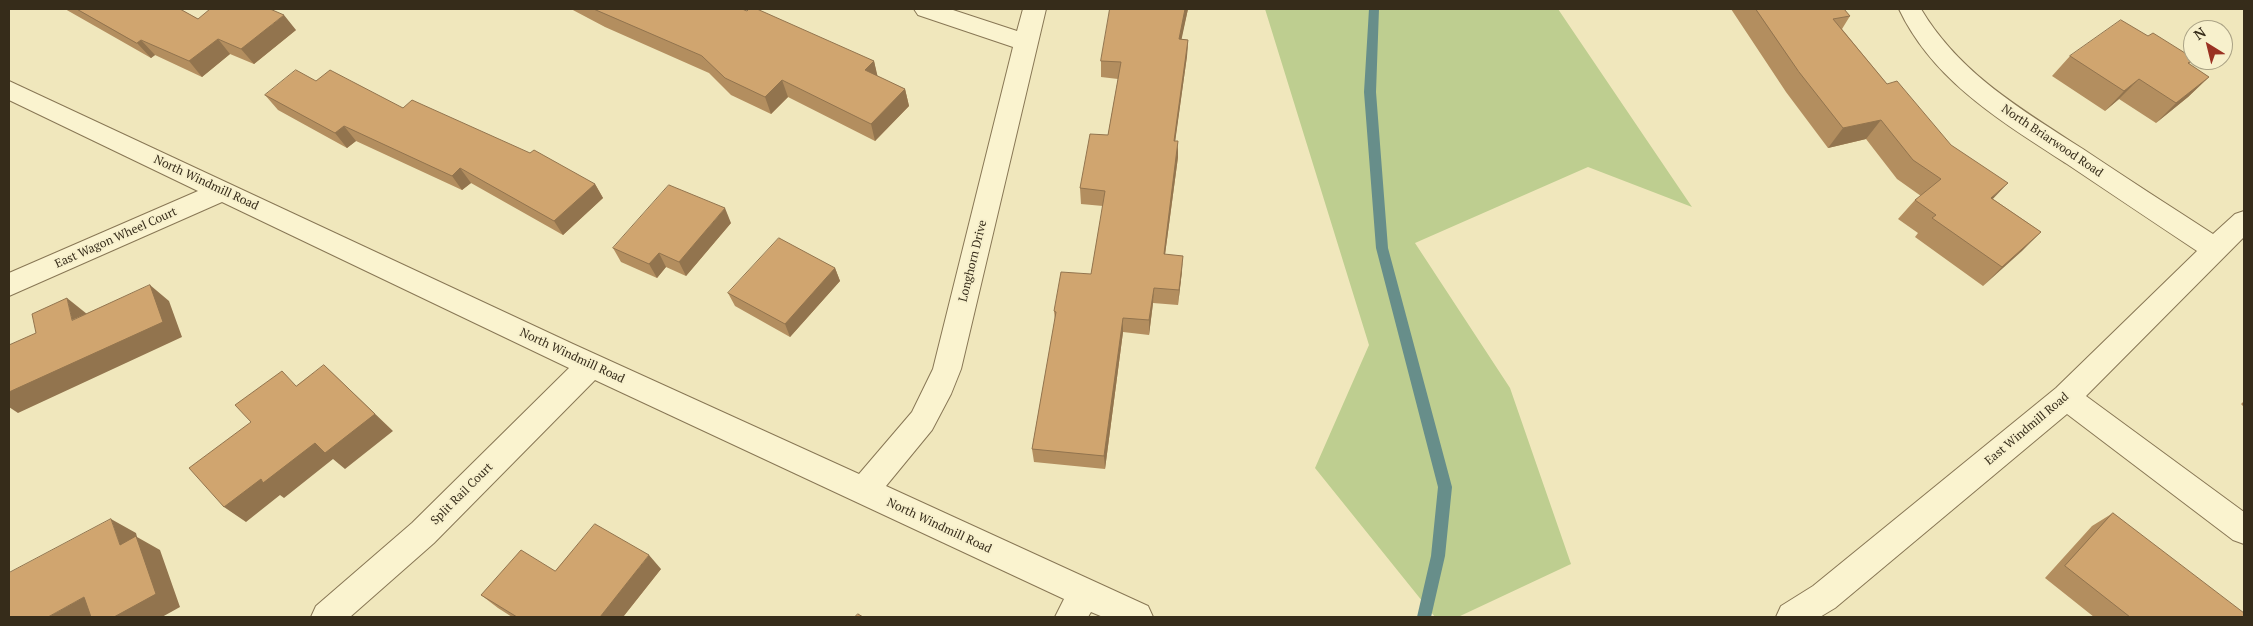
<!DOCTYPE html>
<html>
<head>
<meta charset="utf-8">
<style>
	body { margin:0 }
	#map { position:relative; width:2253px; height:626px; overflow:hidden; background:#f0e7bc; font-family:"PT Serif",serif }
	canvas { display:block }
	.frame { position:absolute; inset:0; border:10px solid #362c1a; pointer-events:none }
	.north { position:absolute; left:2183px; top:20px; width:50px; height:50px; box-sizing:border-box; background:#f7f0cc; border:1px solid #aaa285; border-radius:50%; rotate:324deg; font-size:14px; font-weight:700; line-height:20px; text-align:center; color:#362c1a }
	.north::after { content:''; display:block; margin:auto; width:18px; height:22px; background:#9a3122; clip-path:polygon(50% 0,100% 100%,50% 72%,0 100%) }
</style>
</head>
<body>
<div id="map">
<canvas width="2253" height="626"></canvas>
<div class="frame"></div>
<div class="north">N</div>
</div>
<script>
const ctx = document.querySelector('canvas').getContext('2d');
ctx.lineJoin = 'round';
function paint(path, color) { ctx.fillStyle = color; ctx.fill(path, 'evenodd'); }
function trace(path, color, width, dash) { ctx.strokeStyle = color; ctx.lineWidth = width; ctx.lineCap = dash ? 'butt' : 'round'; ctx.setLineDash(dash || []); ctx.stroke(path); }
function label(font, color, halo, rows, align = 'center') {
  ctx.font = font + ' "PT Serif",serif'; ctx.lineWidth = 4; ctx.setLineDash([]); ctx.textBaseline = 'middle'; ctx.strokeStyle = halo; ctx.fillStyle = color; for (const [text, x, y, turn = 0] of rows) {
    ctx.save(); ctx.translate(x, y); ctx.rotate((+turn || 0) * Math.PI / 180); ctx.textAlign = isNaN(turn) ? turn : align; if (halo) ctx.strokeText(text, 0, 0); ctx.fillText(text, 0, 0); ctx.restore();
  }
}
const green = new Path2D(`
	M1265 9H1558L1692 207 1588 167 1415 243 1510 388 1571 564 1458 617H1435L1315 468 1369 345Z`);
const stream = new Path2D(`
	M1369 9H1379L1376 92 1388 248 1452 487 1445 556 1431 617H1417L1431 556 1438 487 1376 248 1364 92Z`);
const minor = new Path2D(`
	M914 9H950L1017 31 1023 9H1046L961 369 951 394 932 430 886 486 1148 606 1153 617H1103L1091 612 1088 617H1055L1064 599 595 380 434 543 350 617H311L316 606 412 523 569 368 222 202 9 296V273L198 191 9 100V81L573 344 859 474 912 412 933 369 1013 47 918 15Z
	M1899 9H1921C1959 73 2022 110 2083 149 2126 178 2170 206 2213 234L2235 214 2244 211V237L2086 396 2244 512V544L2233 540 2067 414 1835 608 1820 617H1776L1781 606 1813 586 2056 388 2197 251C2153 222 2110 193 2067 164 2002 122 1933 81 1899 9Z`);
const wall = new Path2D(`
	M65 9H180L198 19 296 30 254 64 230 54 202 77 155 55 151 58Z
	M571 9H742L874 61 877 76 905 89 909 106 875 141 788 97 771 114 731 95 709 73 605 27Z
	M1110 9H1188L1181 39 1188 40 1187 56 1175 141 1178 157 1165 255 1182 271 1178 305 1153 303 1149 335 1123 332 1105 469 1034 462 1032 449 1055 320 1054 311 1091 274 1103 206 1081 204 1080 188 1108 135 1118 79 1101 77V61Z
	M1731 9H1844L1850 16 1842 29 1887 84 1993 199 2041 232 1983 286 1915 237 1918 233 1898 219 1915 200 1921 196 1897 179 1866 139 1828 148 1786 92Z
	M2148 36 2194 60 2189 64 2209 77 2188 97 2156 123 2119 99 2105 111 2052 76 2070 56Z
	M316 81 403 108 595 184 603 198 563 235 471 183 462 190 356 141 347 148 278 110 265 95Z
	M731 223 686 276 666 267 657 278 621 262 613 248Z
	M835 268 840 281 790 337 735 306 728 293Z
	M2244 401V407L2241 404Z
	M2113 513 2244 617H2094L2045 578 2092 526Z
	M661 569 623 617H512L498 608 481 595 555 571Z`);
const shadedWall = new Path2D(`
	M1185 9H1188L1178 56 1179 39Z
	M284 15 296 30 254 64 241 49Z
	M218 39 230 54 202 77 189 61Z
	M141 40 155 55 151 58 137 43Z
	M1188 40 1187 56 1173 157 1174 141Z
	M874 61 878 78 865 70Z
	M2209 77 2188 97 2156 123 2176 103Z
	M2139 79 2119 99 2105 111 2124 91Z
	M782 80 788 97 771 114 765 97Z
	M905 89 909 106 875 141 871 124Z
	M1881 120 1866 139 1828 148 1843 128Z
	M344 126 356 141 347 148 335 133Z
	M1178 141V157L1163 269 1164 254Z
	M460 168 471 183 462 190 452 176Z
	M2008 183 1989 203 1991 198Z
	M595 184 603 198 563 235 554 221Z
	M725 208 731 223 686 276 679 262Z
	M2041 232 2022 251 1983 286 2002 267Z
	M659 253 666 267 657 278 649 264Z
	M1183 256 1182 271 1178 305 1179 290Z
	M835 268 840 281 790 337 785 324Z
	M150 285 169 301 182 337 18 413 9 407V392Z
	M1154 288 1153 303 1149 335V320Z
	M67 298 87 314 72 320Z
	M1123 318V332L1105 469 1104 456Z
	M324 365 393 431 345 469 333 459 284 498 280 495 246 522 224 507Z
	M111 519 136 533 137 537 160 550 180 607 162 617H114L120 545Z
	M649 555 661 569 623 617H600Z
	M84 597 98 617H48Z`);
const building = new Path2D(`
	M77 9H180L198 19 210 9H270L284 15 241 49 218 39 189 61 141 40 137 43Z
	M594 9H742L747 11 749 9H757L874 61 865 70 905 89 871 124 782 80 765 97 725 78 702 56Z
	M1110 9H1185L1179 39 1188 40 1174 141H1178L1164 254 1183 256 1179 290 1154 288 1149 320 1123 318 1104 456 1032 449 1056 312 1054 311 1061 272 1091 274 1105 191 1080 188 1090 134 1108 135 1121 62 1101 61Z
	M1756 9H1844L1850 16 1833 19 1887 84 1897 81 1951 145 2008 183 1991 198 2041 232 2002 267 1932 218 1936 215 1915 200 1941 179 1913 160 1881 120 1843 128 1799 72Z
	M2121 20 2148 36 2153 33 2193 58V60L2188 63 2209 77 2176 103 2139 79 2124 91 2070 56Z
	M296 70 316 81 330 70 403 108 412 100 530 153 534 150 595 184 554 221 460 168 452 176 344 126 335 133 265 95Z
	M669 185 725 208 679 262 659 253 649 264 613 248Z
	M779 238 835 268 785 324 728 293Z
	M150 285 163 322 9 392V345L36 333 32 314 67 298 72 320Z
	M324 365 375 414 325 453 315 443 263 483 261 479 224 507 189 468 251 422 235 405 282 371 296 386Z
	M2113 513 2244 613V617H2130L2065 566Z
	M111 519 120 545 136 536 156 594 114 617H91L84 597 48 617H9V573Z
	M595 524 649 555 600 617H517L481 595 521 550 555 571Z
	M858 614 863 617H855Z`);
const streetNames = [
	["North Briarwood Road",2052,141,34],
	["North Windmill Road",206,183,25],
	["East Wagon Wheel Court",116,238,-24],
	["Longhorn Drive",973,261,-76],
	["North Windmill Road",572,356,25],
	["East Windmill Road",2027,429,-40],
	["Split Rail Court",462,494,-45],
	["North Windmill Road",939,526,25]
];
paint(green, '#bece90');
paint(stream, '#678e8a');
trace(minor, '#875', 2);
paint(minor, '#faf3cf');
paint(wall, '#b38e5f');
paint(shadedWall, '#92744e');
paint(building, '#d0a56f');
trace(building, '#92744e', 1);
label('12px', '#362c1a', '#f7f0cc', streetNames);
</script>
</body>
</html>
